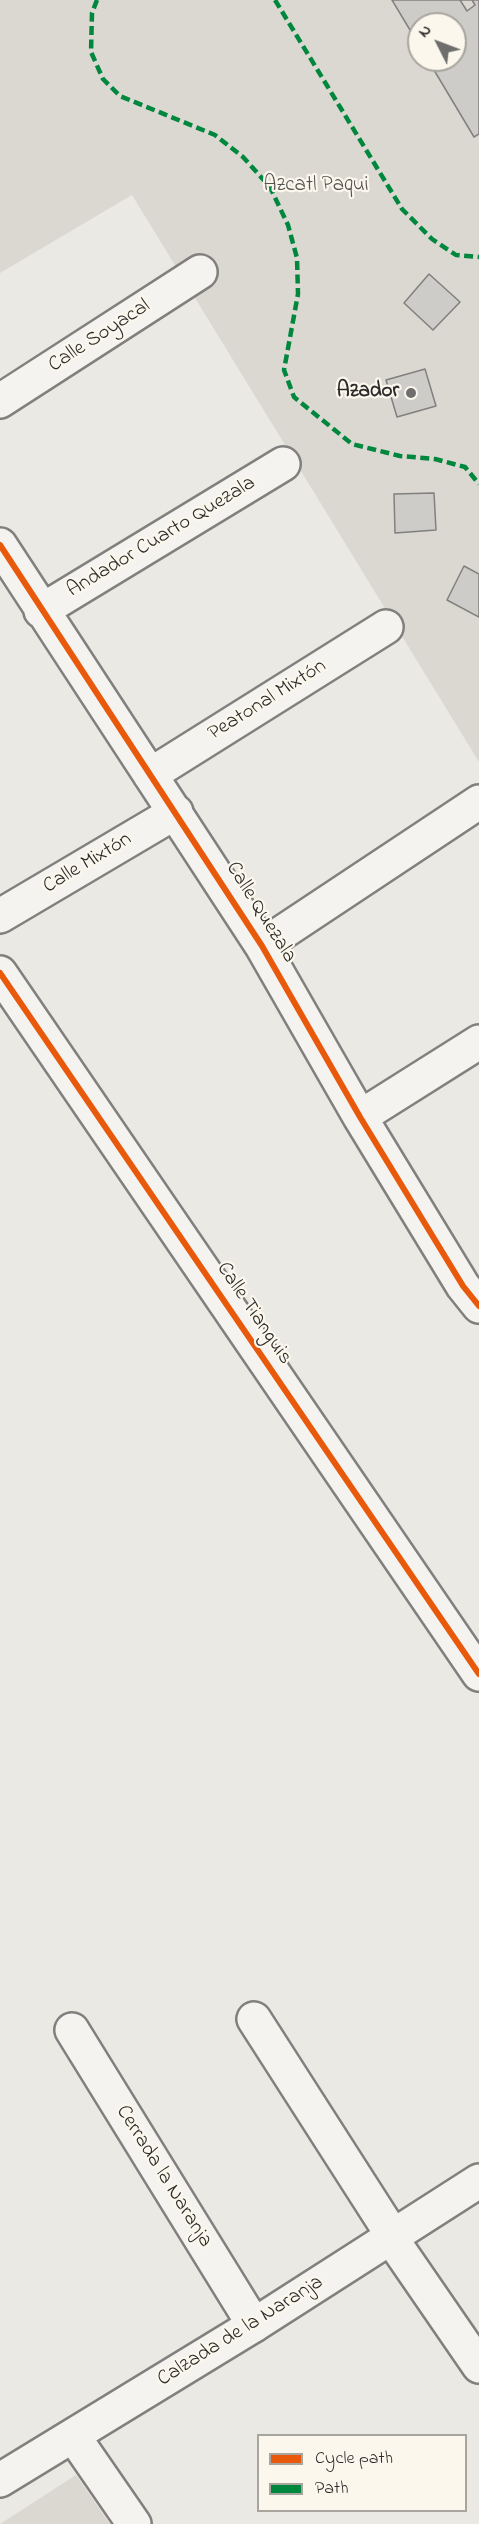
<!DOCTYPE html>
<html>
<head>
<meta charset="utf-8">
<style>
	body { margin:0 }
	#map { position:relative; width:479px; height:2524px; overflow:hidden; background:#eae9e4; font-family:"Indie Flower",sans-serif }
	canvas { display:block }
	.legend { position:absolute; left:257px; top:2434px; width:210px; height:78px; box-sizing:border-box; background:#fbf7ec; border:2px solid #a8a59f; margin:0; padding:8px 10px; list-style:none; font-size:18px; color:#2b2b2b }
	.legend li { display:flex; align-items:center; gap:12px; height:30px }
	.legend b { width:30px; border:2px solid #a8a59f }
	.north { position:absolute; left:407px; top:12px; width:60px; height:60px; box-sizing:border-box; background:#fbf7ec; border:2px solid #a8a59f; border-radius:50%; rotate:312deg; font-size:16px; font-weight:700; line-height:24px; text-align:center; color:#2b2b2b }
	.north::after { content:''; display:block; margin:auto; width:21px; height:27px; background:#6e6e6c; clip-path:polygon(50% 0,100% 100%,50% 72%,0 100%) }
</style>
</head>
<body>
<div id="map">
<canvas width="479" height="2524"></canvas>
<ul class="legend">
<li><b style="height:8px;background:#e8590c"></b>Cycle path</li>
<li><b style="height:8px;background:#00873e"></b>Path</li>
</ul>
<div class="north">N</div>
</div>
<script>
const ctx = document.querySelector('canvas').getContext('2d');
ctx.lineJoin = 'round';
function paint(path, color) { ctx.fillStyle = color; ctx.fill(path, 'evenodd'); }
function trace(path, color, width, dash) { ctx.strokeStyle = color; ctx.lineWidth = width; ctx.lineCap = dash ? 'butt' : 'round'; ctx.setLineDash(dash || []); ctx.stroke(path); }
function label(font, color, halo, rows, align = 'center') {
  ctx.font = font + ' "Indie Flower",sans-serif'; ctx.lineWidth = 4.5; ctx.setLineDash([]); ctx.textBaseline = 'middle'; ctx.strokeStyle = halo; ctx.fillStyle = color; for (const [text, x, y, turn = 0] of rows) {
    ctx.save(); ctx.translate(x, y); ctx.rotate((+turn || 0) * Math.PI / 180); ctx.textAlign = isNaN(turn) ? turn : align; if (halo) ctx.strokeText(text, 0, 0); ctx.fillText(text, 0, 0); ctx.restore();
  }
}
const green = new Path2D(`
	M0 0H479V762L132 195 0 273ZM419 24H455V60H419Z
	M76 2475 110 2524H0Z`);
const building = new Path2D(`
	M392 0H479V134L474 137 428 60H455V24H419V45Z
	M460 0H472L475 5 467 11Z
	M429 274 460 302 433 330 404 303Z
	M425 369 436 406 397 417 386 380Z
	M434 493 436 530 395 533 394 494Z
	M464 566 479 574V617L447 600Z`);
const minor = new Path2D(`
	M0 401 200 272
	M0 545 262 946 360 1117 463 1286 479 1306
	M41 611 283 464
	M150 775 386 627
	M0 916 176 812
	M262 946 479 802
	M0 973 479 1674
	M360 1117 479 1042
	M254 2019 393 2236
	M72 2030 254 2325
	M391 2238 479 2366
	M74 2437 134 2524`);
const major = new Path2D(`
	M0 2480 254 2325 479 2181`);
const quiet = new Path2D(`
	M97 0 92 13 91 52 103 79 120 96 215 135 243 157 270 187 288 225 297 258 298 294 284 370 294 397 352 444 400 456 435 459 465 467 479 484
	M275 0 402 209 432 239 456 255 479 257`);
const cycleway = new Path2D(`
	M0 545 262 946 360 1117 463 1286 479 1306
	M0 973 479 1674`);
const markers = [
	[411,393,6,"#6e6e6c"]
];
const parkNames = [
	["Azcatl Paqui",316,187]
];
const streetNames = [
	["Calle Soyacal",100,337,-33],
	["Andador Cuarto Quezala",162,538,-31],
	["Peatonal Mixtón",268,701,-32],
	["Calle Mixtón",88,864,-31],
	["Calle Quezala",260,913,58],
	["Calle Tianguis",253,1314,56],
	["Cerrada la Naranja",163,2177,58],
	["Calzada de la Naranja",241,2332,-32]
];
const poiNames = [
	["Azador",399,393]
];
paint(green, '#dbd8d1');
paint(building, '#cdccc8');
trace(building, '#81807e', 1.5);
trace(minor, '#81807e', 38);
trace(major, '#81807e', 38);
trace(minor, '#f4f3ef', 33);
trace(major, '#f4f3ef', 33);
trace(quiet, '#00873e', 4.5, [9, 4.5]);
trace(cycleway, '#e8590c', 6);
for (const [x, y, r, color] of markers) { const dot = new Path2D(); dot.arc(x, y, r, 0, 2 * Math.PI); ctx.fillStyle = color; ctx.fill(dot); trace(dot, '#fbf7ec', 2); }
label('21px', '#545351', '#fbf7ec', parkNames);
label('21px', '#2b2b2b', '#fbf7ec', streetNames);
label('bold 21px', '#2b2b2b', '#fbf7ec', poiNames, 'right');
</script>
</body>
</html>
